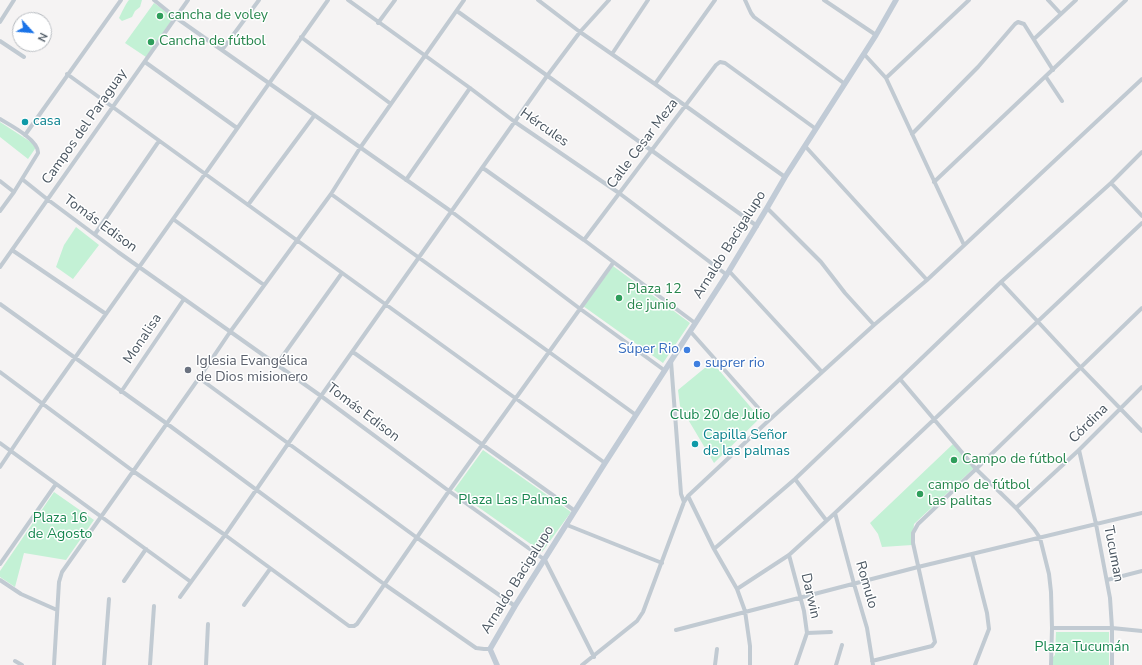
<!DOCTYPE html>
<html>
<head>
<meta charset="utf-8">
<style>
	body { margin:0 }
	#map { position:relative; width:1142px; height:665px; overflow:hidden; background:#f5f3f3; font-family:"Nunito Sans",sans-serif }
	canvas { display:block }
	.north { position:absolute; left:12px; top:12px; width:40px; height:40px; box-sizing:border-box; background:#fff; border:1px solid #b7bbc0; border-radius:50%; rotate:116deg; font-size:11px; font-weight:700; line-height:16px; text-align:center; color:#4a5661 }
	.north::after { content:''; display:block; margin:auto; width:14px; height:18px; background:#1a73e8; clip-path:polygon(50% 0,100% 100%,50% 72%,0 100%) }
</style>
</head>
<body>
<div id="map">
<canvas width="1142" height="665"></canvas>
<div class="north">N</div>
</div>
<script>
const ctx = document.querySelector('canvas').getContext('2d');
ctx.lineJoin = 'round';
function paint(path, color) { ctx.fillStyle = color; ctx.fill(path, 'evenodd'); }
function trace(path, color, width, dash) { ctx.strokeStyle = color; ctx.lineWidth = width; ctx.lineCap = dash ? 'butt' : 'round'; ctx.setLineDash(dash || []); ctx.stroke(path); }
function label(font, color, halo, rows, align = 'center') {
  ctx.font = font + ' "Nunito Sans",sans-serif'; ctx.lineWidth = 3; ctx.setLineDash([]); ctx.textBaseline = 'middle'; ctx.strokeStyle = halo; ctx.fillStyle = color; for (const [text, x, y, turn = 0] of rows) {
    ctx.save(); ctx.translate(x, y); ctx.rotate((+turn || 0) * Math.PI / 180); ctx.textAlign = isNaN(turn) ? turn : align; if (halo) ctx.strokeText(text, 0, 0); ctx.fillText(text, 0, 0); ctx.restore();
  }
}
const green = new Path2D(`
	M129 0H142L140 7 135 11 132 17 122 21 119 18C121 14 126 3 129 0Z
	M154 3 174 17 146 57 125 43Z
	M0 122 37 146 28 159 0 137Z
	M76 227 99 245 73 279 56 267 64 245Z
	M613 266 690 323 663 363 583 306Z
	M712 362 760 418 714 463 680 406 678 390Z
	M953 444 974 468 914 524 912 545 882 547 878 534 870 523Z
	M483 450 571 512 542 552 454 490Z
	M54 492 94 520 66 560 24 553 15 587 0 577V571Z
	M1056 632H1109V665H1049L1052 658 1055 655Z`);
const street = new Path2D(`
	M154 0 175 17 452 212 579 308 664 370
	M348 0 470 88 515 122 619 193 727 275
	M538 0 580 32 655 84 785 177
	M745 0 751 13 754 17 845 84
	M824 0 876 35
	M1048 0 1061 14
	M457 11 757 226
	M0 22 14 0
	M378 23 395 0
	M301 37 391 104
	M1034 39 1076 0
	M0 41 24 57
	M222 50 259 0
	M612 54 648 0
	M864 54 886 78 964 245
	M145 62 237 128
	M67 74 605 463
	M1046 77 1062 101
	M886 78 969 0
	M655 84 715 0
	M0 119C10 125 39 140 38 153L14 192 0 211
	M912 134 978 67 1015 24 1018 22 1024 24 1053 70
	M25 135 121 0
	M805 146 927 280
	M483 168 584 240 695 323
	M22 179 47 199 118 252 321 396 449 491 545 560 594 657
	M406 180 470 88
	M0 181 14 192
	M934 182 1126 0
	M1111 183 1142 216
	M331 194 636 415
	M248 205 314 116
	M767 208 821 262 845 293 874 325
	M173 219 264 285
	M95 234 159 141
	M584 240 716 65 720 62 725 63 816 129
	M12 250 106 314
	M0 267 188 0
	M729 271 822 372
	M1001 282 1081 368 1142 431
	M0 304 166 423 384 584 476 648 484 649H490
	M690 331 769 420
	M353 352 575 511
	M671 361 681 494 684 502
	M277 364 342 273
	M0 372 133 471 225 535 349 626H354L357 624 449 491 613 263
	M199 378 416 537 515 606
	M900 379 976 469 1016 508 1034 529 1040 538 1049 574 1051 592 1052 628 1051 665
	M121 392 184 299
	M0 443 191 582
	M1079 450 1096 524 1110 598 1112 628V665
	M0 467 43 403 328 0
	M795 479 826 520
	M688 496 714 549 737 589 745 611 750 646V665
	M1016 508 1079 450 1142 387
	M835 513 854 584 867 628 873 665
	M567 525 662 563
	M714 549 795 479 900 379 1001 282 1111 183 1142 152
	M972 554 987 613 989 629 975 665
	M789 555 804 611 807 633 796 665
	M0 564 56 484
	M0 580 21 594 57 610
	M1107 580 1142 571
	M124 581 146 549
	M737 589 789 555 835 513 1142 223
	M180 597 225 535 321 396 547 76 580 32 609 0
	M244 605 270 569
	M1052 628H1112L1142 631
	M676 630 918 567 1142 513
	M807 633 831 632
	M15 661 22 665
	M872 661 932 646 935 642 913 543V533L918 524 976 469 1142 308
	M54 665 59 582 62 572 199 378 230 332 331 194 360 148 464 0
	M104 665 109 599
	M150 665 154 606
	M206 665 208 624
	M582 665 637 621 643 612 684 502 688 496 766 423 874 325 927 280 1142 79
	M715 665 717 649
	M836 665 842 645`);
const secondary = new Path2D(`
	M497 665 490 649 515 606 605 463 729 271 767 208 785 177 876 35 896 0`);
const markers = [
	[160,16,4,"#2e9e5b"],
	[151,42,4,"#2e9e5b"],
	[25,122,4,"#0f9aa8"],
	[619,298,4,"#2e9e5b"],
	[687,350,4,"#3f7fe0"],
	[697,364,4,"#3f7fe0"],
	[188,370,4,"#6b7280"],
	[695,444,4,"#0f9aa8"],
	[954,460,4,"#2e9e5b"],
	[920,494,4,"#2e9e5b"]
];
const leisureNames = [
	["cancha de voley",168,16],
	["Cancha de fútbol",159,42],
	["Plaza 12",627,290],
	["de junio",627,306],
	["Campo de fútbol",962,460],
	["campo de fútbol",928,486],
	["las palitas",928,502]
];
const cultureNames = [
	["casa",33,122],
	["Capilla Señor",703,436],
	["de las palmas",703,452]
];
const streetNames = [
	["Campos del Paraguay",85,127,-55],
	["Hércules",544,128,35],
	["Calle Cesar Meza",643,144,-53],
	["Tomás Edison",100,224,36],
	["Arnaldo Bacigalupo",730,245,-58],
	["Monalisa",143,339,-56],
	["Tomás Edison",363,413,37],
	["Córdina",1089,424,-45],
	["Tucuman",1113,554,79],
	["Arnaldo Bacigalupo",518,580,-58],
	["Romulo",866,585,74],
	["Darwin",810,596,77]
];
const shopNames = [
	["Súper Rio",679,350],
	["suprer rio",705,364,"left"]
];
const worshipNames = [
	["Iglesia Evangélica",196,362],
	["de Dios misionero",196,378]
];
const parkNames = [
	["Club 20 de Julio",720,416],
	["Plaza Las Palmas",513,501],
	["Plaza 16",60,519],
	["de Agosto",60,535],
	["Plaza Tucumán",1082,648]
];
paint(green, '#c3f1d5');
trace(street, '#c1cad2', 4);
trace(secondary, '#c1cbd6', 5.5);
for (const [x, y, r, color] of markers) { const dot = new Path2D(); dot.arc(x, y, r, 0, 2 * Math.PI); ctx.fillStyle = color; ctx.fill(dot); trace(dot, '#fff', 1.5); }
label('14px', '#27864d', '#fff', leisureNames, 'left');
label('14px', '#0d838f', '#fff', cultureNames, 'left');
label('14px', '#4a5661', '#fff', streetNames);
label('14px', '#366cbe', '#fff', shopNames, 'right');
label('14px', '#5b616d', '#fff', worshipNames, 'left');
label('14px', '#17864f', '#fff', parkNames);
</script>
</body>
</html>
